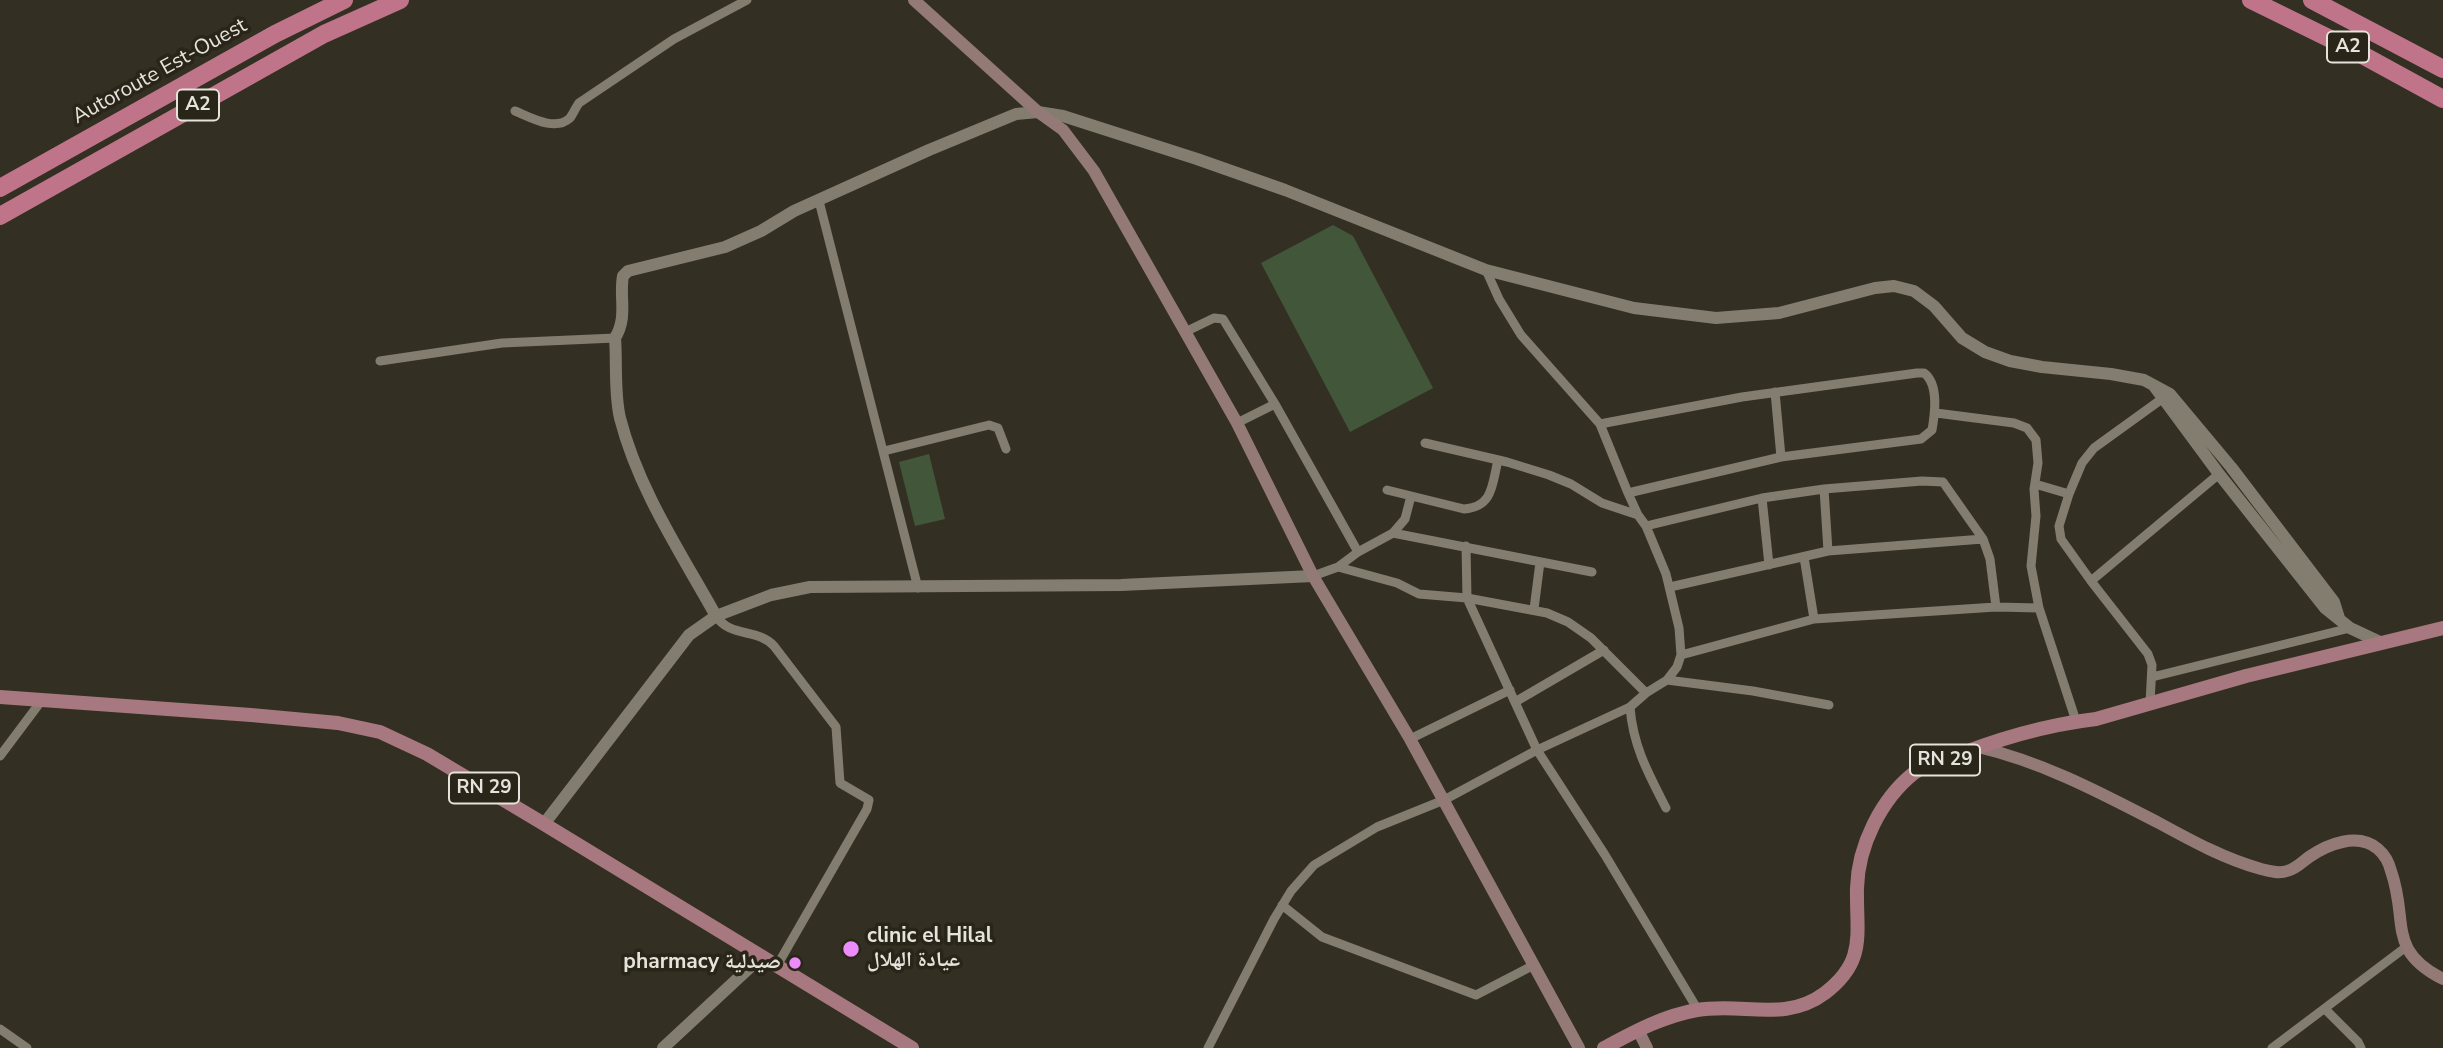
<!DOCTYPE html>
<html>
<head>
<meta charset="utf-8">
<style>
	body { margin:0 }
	canvas { display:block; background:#332f23 }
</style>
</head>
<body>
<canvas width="2443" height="1048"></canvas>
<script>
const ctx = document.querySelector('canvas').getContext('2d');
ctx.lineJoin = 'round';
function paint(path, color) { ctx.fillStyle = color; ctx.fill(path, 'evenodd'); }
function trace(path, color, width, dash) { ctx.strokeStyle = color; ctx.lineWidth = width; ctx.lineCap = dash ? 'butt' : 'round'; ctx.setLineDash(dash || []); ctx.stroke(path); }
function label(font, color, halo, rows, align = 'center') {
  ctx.font = font + ' "Nunito Sans","Noto Naskh Arabic",sans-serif'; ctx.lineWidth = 7; ctx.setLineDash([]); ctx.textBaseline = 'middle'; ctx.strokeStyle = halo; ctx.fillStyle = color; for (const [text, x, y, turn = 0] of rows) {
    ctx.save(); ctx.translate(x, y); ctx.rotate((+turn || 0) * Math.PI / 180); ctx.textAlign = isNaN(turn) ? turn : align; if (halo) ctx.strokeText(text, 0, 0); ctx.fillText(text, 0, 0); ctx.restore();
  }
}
const green = new Path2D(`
	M1333 225 1353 236 1433 388 1350 432 1261 263Z
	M929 454 945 519 915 526 899 462Z`);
const minor = new Path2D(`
	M515 111C530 117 555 132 570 118 573 114 576 107 579 103L674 39 747 0
	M819 201 918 588
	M1185 332 1214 318 1223 319 1275 404 1358 552
	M380 361 502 343 615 338
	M1775 392 1781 457
	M1936 413 2014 423 2027 428 2036 440 2038 463 2034 489 2036 516 2031 566 2039 608
	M1237 423 1275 404
	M1600 424 1742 397 1917 373H1924C1939 384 1935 413 1932 430L1921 439 1781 457 1628 493
	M1425 443 1507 462 1549 475 1571 484 1602 503 1638 515
	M884 451 989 425 998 428 1006 449
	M2035 484 2069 494
	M1824 489 1828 551
	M1387 490 1464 509C1493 507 1492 485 1498 460
	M1762 498 1769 565
	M1646 526 1762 498 1824 489 1922 481 1943 482 1983 539 1990 559 1996 607
	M1393 533 1405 519 1411 496
	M1466 546 1467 598 1537 750 1605 855 1698 1010
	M1804 557 1814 619
	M1338 567 1397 583 1419 594 1467 598 1547 613 1568 622 1591 638 1646 693
	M1313 576 1338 567 1358 552 1393 533 1592 572
	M2091 581 2219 474
	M1670 587 1828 551 1983 539
	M1534 609 1540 562
	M716 616C730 638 758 628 774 646L836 727 840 783 869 800 867 809 778 964
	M1681 655 1814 619 1996 607 2039 608 2076 721
	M2152 677 2350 628
	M1667 680 1753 691 1829 705
	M1515 702 1604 650
	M2150 703 2152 665 2148 654 2091 581 2061 539 2059 526 2069 494 2082 463 2094 448 2166 396
	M1630 707C1633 746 1648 773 1666 808
	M1410 739 1510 690
	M0 756 42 700
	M1282 905 1322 937 1476 995 1534 965
	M2325 1009 2358 1042 2361 1048
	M0 1029 27 1048
	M1208 1048 1274 919 1291 891 1314 865 1377 827 1444 800 1537 750 1630 707 1646 693 1667 680 1677 667 1681 655 1679 628 1666 574 1646 526 1638 515 1628 493 1600 424 1521 335 1499 299 1486 270
	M2272 1048 2406 947`);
const tertiary = new Path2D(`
	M2154 386 2219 474 2325 608 2350 628 2382 643
	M716 616C681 553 638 489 620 418 614 393 617 363 615 338 628 317 619 297 623 276L628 271 725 247 761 231 794 211 929 150 1016 114 1038 112 1063 116 1197 159 1285 190 1486 270 1634 308 1716 318 1779 313 1875 288 1894 286 1914 291 1934 306 1962 338 1985 352 2010 361 2042 367 2111 374 2144 380 2170 394 2231 467 2334 602 2339 618
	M544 824 689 635 716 616 771 595 810 587 1121 585 1313 576
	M663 1048 761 957`);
const secondary = new Path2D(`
	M914 0 1038 112 1063 130 1094 171 1237 423 1313 576 1410 739 1579 1048
	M1978 747C2043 762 2101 793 2159 823 2192 841 2225 859 2261 869 2269 871 2279 874 2287 871 2296 869 2302 862 2309 857 2328 844 2358 832 2378 849 2385 855 2389 863 2391 871 2409 922 2386 950 2443 979
	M1638 1030 1647 1048`);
const primary = new Path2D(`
	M0 697 251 715 338 723 380 732 427 754 544 824 912 1048
	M1604 1048C1634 1032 1663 1016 1697 1010 1743 1002 1785 1023 1825 993 1867 961 1856 934 1857 888 1858 846 1881 799 1914 773 1922 767 1934 764 1943 761 1991 741 2045 725 2096 719L2246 676 2443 628`);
const motorway = new Path2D(`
	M2251 0 2357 52 2443 99
	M2312 0 2443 69
	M0 188 275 34 344 0
	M0 216 324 34 400 0`);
const markers = [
	[851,949,9,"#ec8cfa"],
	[795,963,7,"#ec8cfa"]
];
const shields = [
	[2348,47,42],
	[198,105,42],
	[1945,760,70],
	[484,788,70]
];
const shieldNames = [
	["A2",2348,47],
	["A2",198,105],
	["RN 29",1945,760],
	["RN 29",484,788]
];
const streetNames = [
	["Autoroute Est-Ouest",160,72,-29]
];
const poiNames = [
	["clinic el Hilal",867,937],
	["عيادة الهلال",867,961],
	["pharmacy صيدلية",781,963,"right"]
];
paint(green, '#42573a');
trace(minor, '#827d6f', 9);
trace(tertiary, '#827d6f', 12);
trace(secondary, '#947a77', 12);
trace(primary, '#a7787f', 14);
trace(motorway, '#bf7489', 18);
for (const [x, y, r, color] of markers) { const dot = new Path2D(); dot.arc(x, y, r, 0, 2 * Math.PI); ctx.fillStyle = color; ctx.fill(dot); trace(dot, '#292519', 2.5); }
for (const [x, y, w] of shields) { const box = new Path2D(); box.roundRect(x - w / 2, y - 15.5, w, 31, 5); ctx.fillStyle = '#292519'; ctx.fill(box); trace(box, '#e5e3db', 2); }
label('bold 19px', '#e5e3db', null, shieldNames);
label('21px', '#e5e3db', '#292519', streetNames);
label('bold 21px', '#e5e3db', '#292519', poiNames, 'left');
</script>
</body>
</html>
